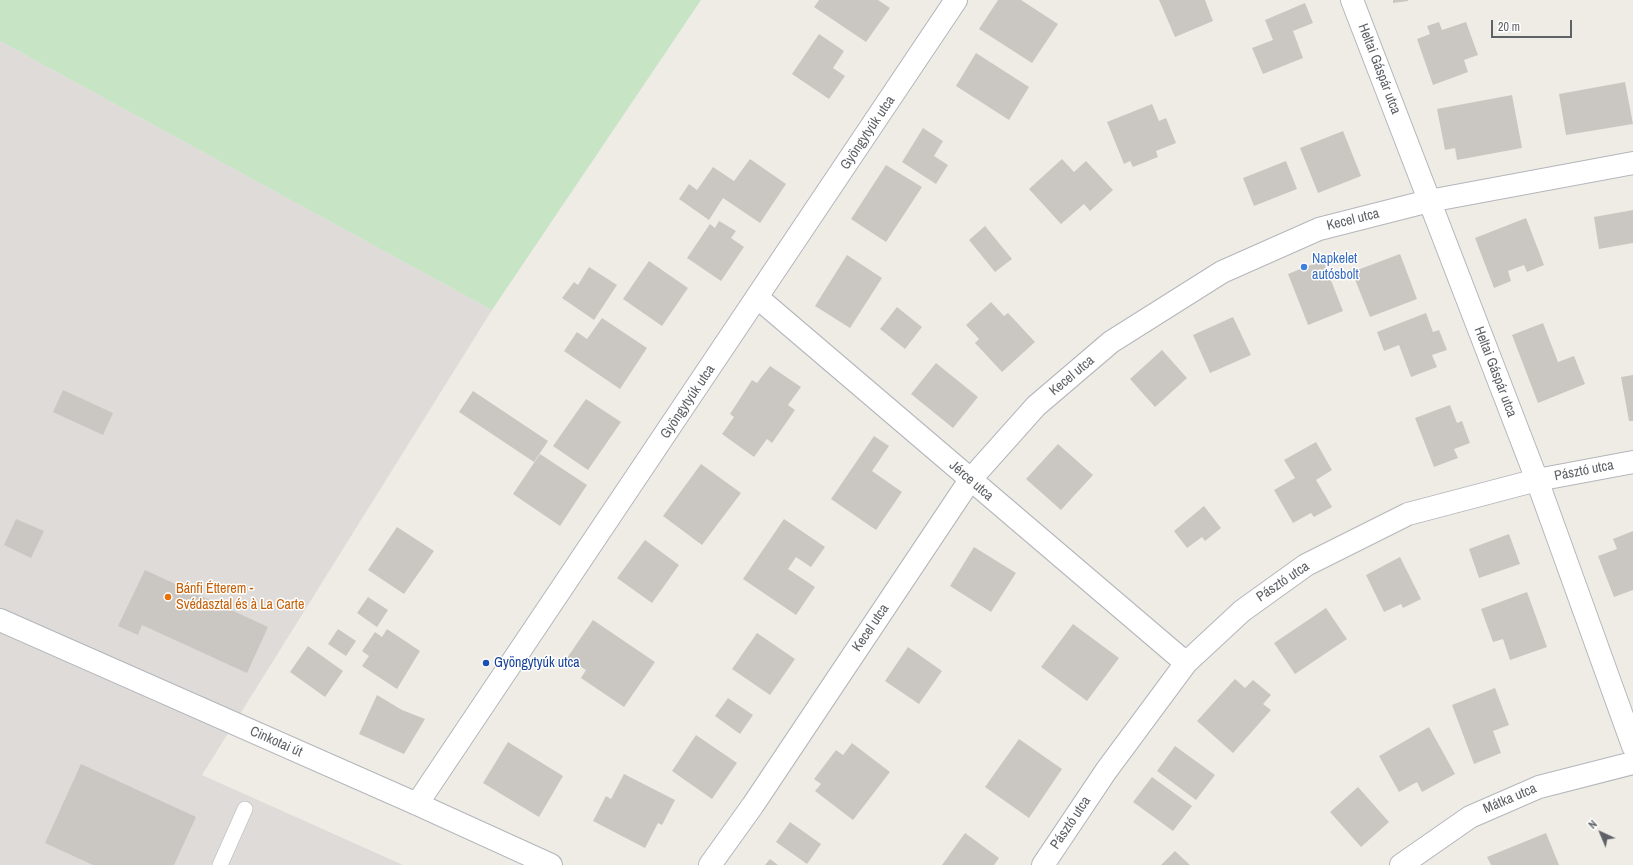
<!DOCTYPE html>
<html>
<head>
<meta charset="utf-8">
<style>
	body { margin:0 }
	#map { position:relative; width:1633px; height:865px; overflow:hidden; background:#efece6; font-family:"Archivo Narrow",sans-serif }
	canvas { display:block }
	.north { position:absolute; left:1581px; top:813px; width:40px; height:40px; -webkit-text-stroke:3px #fff; paint-order:stroke; rotate:316deg; font-size:11px; font-weight:700; line-height:16px; text-align:center; color:#5e6165 }
	.north::after { content:''; display:block; margin:auto; width:14px; height:18px; background:#5e6165; clip-path:polygon(50% 0,100% 100%,50% 72%,0 100%) }
	.scale { position:absolute; left:1491px; top:20px; width:81px; height:18px; box-sizing:border-box; border:2px solid #5e6165; border-top:0; padding-left:5px; font-size:12px; line-height:14px; white-space:nowrap; color:#5e6165; -webkit-text-stroke:3px #fff; paint-order:stroke }
</style>
</head>
<body>
<div id="map">
<canvas width="1633" height="865"></canvas>
<div class="north">N</div>
<div class="scale">20 m</div>
</div>
<script>
const ctx = document.querySelector('canvas').getContext('2d');
ctx.lineJoin = 'round';
function paint(path, color) { ctx.fillStyle = color; ctx.fill(path, 'evenodd'); }
function trace(path, color, width, dash) { ctx.strokeStyle = color; ctx.lineWidth = width; ctx.lineCap = dash ? 'butt' : 'round'; ctx.setLineDash(dash || []); ctx.stroke(path); }
function label(font, color, halo, rows, align = 'center') {
  ctx.font = font + ' "Archivo Narrow",sans-serif'; ctx.lineWidth = 3; ctx.setLineDash([]); ctx.textBaseline = 'middle'; ctx.strokeStyle = halo; ctx.fillStyle = color; for (const [text, x, y, turn = 0] of rows) {
    ctx.save(); ctx.translate(x, y); ctx.rotate((+turn || 0) * Math.PI / 180); ctx.textAlign = isNaN(turn) ? turn : align; if (halo) ctx.strokeText(text, 0, 0); ctx.fillText(text, 0, 0); ctx.restore();
  }
}
const industrial = new Path2D(`
	M0 41 492 310 202 775 403 865H0Z`);
const green = new Path2D(`
	M0 0H701L492 310 0 41Z`);
const building = new Path2D(`
	M819 0H878L890 8 866 42 814 7Z
	M998 0H1021L1058 24 1032 63 979 29Z
	M1159 0H1205L1213 21 1175 37Z
	M1393 0H1408V1L1393 3Z
	M1305 3 1313 23 1293 31 1303 58 1263 74 1252 48 1273 40 1265 20Z
	M1439 22 1442 30 1466 22 1478 55 1464 60 1468 72 1433 85 1417 39 1430 34 1427 26Z
	M819 34 844 51 833 68 845 76 829 99 792 74Z
	M976 53 1029 87 1009 120 956 86Z
	M1625 82 1633 124 1566 135 1559 94Z
	M1512 95 1522 148 1457 160 1455 148 1445 150 1437 109Z
	M1152 104 1159 121 1166 118 1176 143 1156 151 1158 157 1133 167 1130 161 1124 164 1107 122Z
	M923 128 943 141 934 156 948 165 936 184 902 162Z
	M1343 131 1361 176 1318 193 1300 148Z
	M750 159 786 184 760 223 723 198 709 220 679 199 689 184 697 190 713 167 734 181Z
	M1062 159 1074 172 1086 161 1113 190 1090 211 1084 204 1061 224 1029 189Z
	M1286 161 1297 189 1254 206 1243 178Z
	M886 165 922 187 886 242 851 219Z
	M1633 210V243L1599 249 1594 217Z
	M1526 218 1544 265 1527 272 1524 265 1508 271 1511 281 1494 288 1475 238Z
	M719 221 736 231 731 238 744 247 721 281 687 258 710 224 715 228Z
	M985 226 1012 259 995 272 969 240Z
	M1400 254 1417 299 1370 317 1352 272Z
	M847 255 882 278 850 328 815 306Z
	M1323 260 1343 311 1308 325 1288 274Z
	M649 261 688 288 662 326 623 299Z
	M589 267 617 285 594 320 562 298 574 282 578 285Z
	M991 302 1004 316 1008 313 1035 342 1002 372 975 343 979 339 966 325Z
	M897 307 922 327 905 349 880 329Z
	M1426 313 1433 332 1439 330 1447 350 1432 355 1437 367 1411 377 1399 345 1384 351 1377 332Z
	M1233 317 1251 355 1210 373 1193 335Z
	M602 318 647 348 620 389 564 351 577 332 587 339Z
	M1543 323 1558 362 1574 356 1585 384 1538 403 1512 335Z
	M1162 350 1187 378 1155 407 1130 379Z
	M936 363 978 397 953 428 911 394Z
	M770 366 801 387 788 405 795 410 772 443 767 439 754 457 722 434 734 417 730 414 752 380 757 383Z
	M1633 375V421H1629L1621 377Z
	M63 390 113 413 103 435 53 412Z
	M473 391 548 441 534 462 459 412Z
	M586 399 621 422 588 470 553 446Z
	M1450 405 1457 423 1462 421 1470 443 1454 449 1458 458 1434 467 1415 418Z
	M874 436 889 446 872 471 902 492 876 530 831 499Z
	M1316 442 1332 470 1316 480 1332 507 1314 517 1311 513 1293 523 1274 490 1295 478 1284 460Z
	M1058 444 1093 475 1061 510 1026 479Z
	M540 454 587 485 560 526 513 494Z
	M701 464 741 493 702 545 663 516Z
	M1204 506 1221 528 1205 541 1202 537 1187 548 1174 531Z
	M16 519 44 531 31 558 4 545Z
	M784 519 825 547 811 567 796 557 788 569 815 587 796 615 743 579Z
	M397 527 434 551 404 594 368 570Z
	M1633 531V590L1614 597 1598 556 1617 549 1613 539Z
	M1509 534 1520 564 1479 578 1469 549Z
	M645 540 679 565 652 603 617 578Z
	M974 547 1016 573 991 612 950 586Z
	M1400 557 1421 599 1403 608 1401 604 1384 612 1366 575Z
	M145 570 268 627 247 673 142 625 138 635 118 626Z
	M1527 592 1547 647 1510 660 1503 639 1493 642 1481 609Z
	M368 597 388 610 377 627 357 613Z
	M1326 608 1347 639 1295 674 1274 643Z
	M593 620 655 662 624 707 581 678 586 670 567 658Z
	M1073 624 1119 658 1087 701 1041 667Z
	M338 629 356 641 346 656 328 644Z
	M387 629 420 651 397 689 362 666 369 656 362 651 375 632 382 637Z
	M757 633 795 659 770 695 732 669Z
	M308 646 343 671 325 697 290 672Z
	M908 647 942 671 919 704 885 681Z
	M1235 679 1245 688 1253 680 1271 695 1263 704 1271 710 1233 753 1197 721Z
	M1495 688 1509 725 1493 731 1501 753 1474 764 1452 705Z
	M377 695 402 710 425 719 404 754 359 734Z
	M728 698 753 715 740 734 715 716Z
	M1429 727 1455 774 1422 792 1417 782 1399 792 1379 756Z
	M696 735 737 763 712 799 672 771Z
	M1019 739 1062 769 1029 818 985 787Z
	M508 742 563 776 539 817 483 783Z
	M852 743 890 772 853 820 815 791 821 784 814 779 836 750 843 755Z
	M1175 746 1215 775 1196 800 1157 771Z
	M81 764 196 817 174 865H93L45 843Z
	M624 774 675 800 662 825 658 823 645 848 593 821 606 796 611 799Z
	M1152 777 1192 806 1173 831 1133 802Z
	M1358 787 1389 822 1361 847 1330 812Z
	M790 822 821 844 807 864 776 842Z
	M965 833 999 858 994 865H942Z
	M1546 833 1559 865H1491L1487 857Z
	M1175 851 1190 865H1161Z
	M770 859 778 865H765Z`);
const lane = new Path2D(`
	M220 865 245 809`);
const street = new Path2D(`
	M1352 0 1537 480 1633 746
	M758 298 1186 663
	M710 865 753 805 970 480 1036 406 1111 342 1222 272 1319 229 1429 201 1633 163
	M1043 865 1106 771 1186 663 1242 611 1306 565 1408 514 1537 480 1633 462
	M1401 865 1470 817 1539 787 1633 763`);
const secondary = new Path2D(`
	M0 620 417 804 551 865
	M417 804 956 0`);
const markers = [
	[1304,267,4,"#3f7fe0"],
	[168,597,4,"#e8710a"],
	[486,663,4,"#1a4fb4"]
];
const streetNames = [
	["Heltai Gáspár utca",1379,69,69],
	["Gyöngytyúk utca",868,133,-56],
	["Kecel utca",1353,220,-14],
	["Heltai Gáspár utca",1495,372,69],
	["Kecel utca",1072,376,-40],
	["Gyöngytyúk utca",688,402,-56],
	["Pásztó utca",1584,471,-11],
	["Jérce utca",971,481,41],
	["Pásztó utca",1283,582,-34],
	["Kecel utca",871,628,-56],
	["Cinkotai út",276,742,24],
	["Mátka utca",1510,799,-23],
	["Pásztó utca",1071,823,-56]
];
const shopNames = [
	["Napkelet",1312,259],
	["autósbolt",1312,275]
];
const foodNames = [
	["Bánfi Étterem -",176,589],
	["Svédasztal és à La Carte",176,605]
];
const transitNames = [
	["Gyöngytyúk utca",494,663]
];
paint(industrial, '#dedbd8');
paint(green, '#c7e4c5');
paint(building, '#cac7c2');
trace(lane, '#b3b6ba', 16);
trace(street, '#b3b6ba', 24);
trace(secondary, '#b2b5ba', 24);
trace(lane, '#fff', 15);
trace(street, '#fff', 22);
trace(secondary, '#fff', 22);
for (const [x, y, r, color] of markers) { const dot = new Path2D(); dot.arc(x, y, r, 0, 2 * Math.PI); ctx.fillStyle = color; ctx.fill(dot); trace(dot, '#fff', 1.5); }
label('14px', '#5e6165', '#fff', streetNames);
label('14px', '#366cbe', '#fff', shopNames, 'left');
label('14px', '#c56008', '#fff', foodNames, 'left');
label('14px', '#164399', '#fff', transitNames, 'left');
</script>
</body>
</html>
